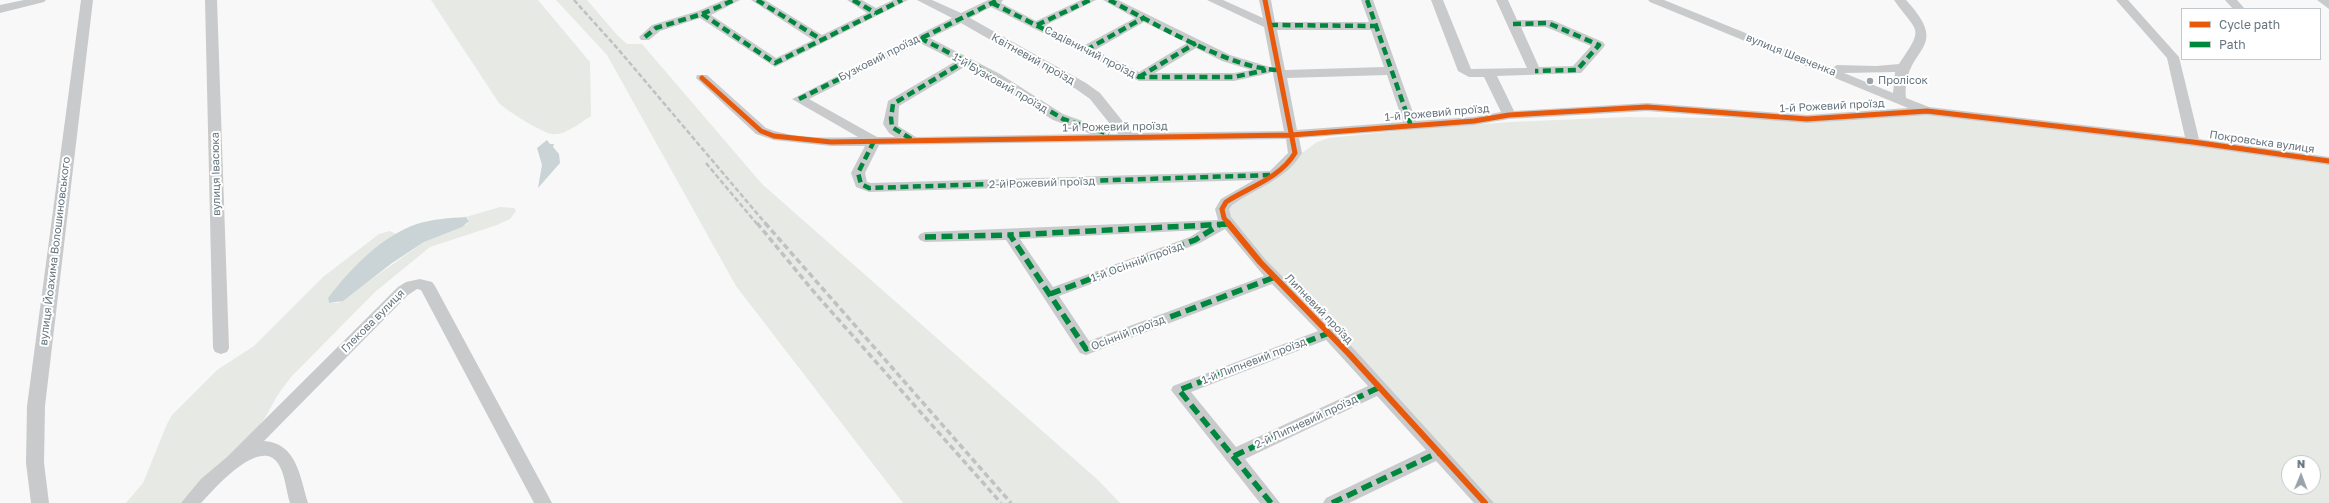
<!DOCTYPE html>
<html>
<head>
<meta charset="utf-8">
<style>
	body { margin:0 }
	#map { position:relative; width:2329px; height:503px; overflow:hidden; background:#f8f8f8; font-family:"Golos Text",sans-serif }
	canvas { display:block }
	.legend { position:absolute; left:2181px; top:8px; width:140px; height:52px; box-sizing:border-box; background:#fff; border:1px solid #c2c8cc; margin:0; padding:5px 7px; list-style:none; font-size:12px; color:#66757f }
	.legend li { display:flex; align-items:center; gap:8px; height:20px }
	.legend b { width:20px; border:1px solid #c2c8cc }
	.north { position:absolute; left:2281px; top:455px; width:40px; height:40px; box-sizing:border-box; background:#fff; border:1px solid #c2c8cc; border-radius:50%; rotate:1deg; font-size:11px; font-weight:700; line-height:16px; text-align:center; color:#66757f }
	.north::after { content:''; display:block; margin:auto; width:14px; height:18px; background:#99a3a9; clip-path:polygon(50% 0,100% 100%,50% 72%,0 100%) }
</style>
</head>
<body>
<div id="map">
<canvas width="2329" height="503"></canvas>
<ul class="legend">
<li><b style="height:5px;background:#e8590c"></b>Cycle path</li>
<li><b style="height:5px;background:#00873e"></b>Path</li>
</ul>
<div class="north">N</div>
</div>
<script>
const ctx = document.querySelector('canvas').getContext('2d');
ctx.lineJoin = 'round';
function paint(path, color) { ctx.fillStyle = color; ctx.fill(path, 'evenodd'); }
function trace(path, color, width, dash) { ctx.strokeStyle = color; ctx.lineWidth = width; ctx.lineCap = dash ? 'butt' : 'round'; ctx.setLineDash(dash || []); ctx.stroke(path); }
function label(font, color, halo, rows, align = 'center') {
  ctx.font = font + ' "Golos Text",sans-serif'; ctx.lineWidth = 4; ctx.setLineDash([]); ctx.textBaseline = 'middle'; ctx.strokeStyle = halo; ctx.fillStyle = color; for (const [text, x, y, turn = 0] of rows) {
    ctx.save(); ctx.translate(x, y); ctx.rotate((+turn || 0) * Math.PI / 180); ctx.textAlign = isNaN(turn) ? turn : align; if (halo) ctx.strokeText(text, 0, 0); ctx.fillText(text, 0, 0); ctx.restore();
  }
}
const green = new Path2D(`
	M431 0H538L590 62 591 116C581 122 565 136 552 134 541 132 507 111 499 103Z
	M556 0H587L618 36 627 44H642L762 184 1098 480 1120 503H903L736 286 607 55Z
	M1925 113 2329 161V503H1485L1228 224 1224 204 1272 175 1317 142 1329 138 1415 129 1511 122 1628 117 1807 119ZM2289 463H2313V487H2289Z
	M500 207 514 208 516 211 510 219 497 225 430 247 375 292 291 377 277 396 265 418 234 460 190 503H126L143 483 167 424 172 415 217 370 254 346 323 277 379 234 390 231 396 234C371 252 347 273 328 298L329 303H338L424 242 467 224 469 219 466 217Z`);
const water = new Path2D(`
	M547 140 550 144H554L553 147 559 154 560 163 538 188 542 165 537 148Z
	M466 217 469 221 462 227 424 242 392 263 343 301 329 303 328 298C350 269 383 235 417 224 433 219 450 218 466 217Z`);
const minor = new Path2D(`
	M24 0H46L44 2 0 13V5Z
	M81 0H93L45 406 44 463 49 503H31L26 463 27 406Z
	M205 0H217L229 348 227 352 221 354 215 352 213 348Z
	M724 0H740L711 15 776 58 813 40 751 0H765L822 35 867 13 847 0H862L876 8 893 0H908L775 67 700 18 660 31 649 40H641L639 37 652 25 698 11Z
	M917 0H932L961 13 988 0H1003L1001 3 1036 21 1081 0H1096L1046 25 1085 45 1135 18 1103 0H1118L1230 55 1270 67 1272 70 1270 73 1234 81H1139L991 7 970 18 1086 83 1100 93 1132 133 1284 131 1264 27 1207 0H1223L1263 18 1259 0H1271L1275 22H1369L1361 0H1373L1416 121 1474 117 1501 112 1484 77H1469L1458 71 1431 0H1443L1471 69 1527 68 1496 0H1508L1517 20H1552L1603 42 1605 45 1603 48 1581 73 1497 76 1514 111 1647 103 1807 115 1908 108 1650 2 1648 0H1664L1832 68 1837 65 1876 66 1899 64C1925 26 1918 34 1894 0H1906C1954 52 1902 45 1906 98L1929 107 2185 137 2167 58 2116 0H2128L2179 57 2199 139 2329 157V165L2193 146 1927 115 1807 123 1647 111 1509 119 1474 125 1299 138 1302 153C1286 180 1256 188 1232 205L1229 209 1231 217 1265 259 1355 350 1494 503H1474L1436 461 1349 503H1323L1326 498 1426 450 1377 396 1245 459 1280 503H1260L1171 390 1173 386 1318 331 1272 284 1086 355 1080 353 1006 240 925 242 920 240 918 237 920 234 925 232 1218 220 1215 209 1221 199 1254 180 869 192 856 187 851 173 865 146H831L774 140 756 134 696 78 697 75H707L766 128C794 139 828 138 858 137L792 99 952 18ZM1144 22 1187 43 1139 72 1095 50ZM961 23 1076 89 1090 99 1118 134H1106L1105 129 1063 114 1000 74 930 38ZM1521 27H1546L1591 46 1573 66 1539 67ZM1277 30H1371L1384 67 1285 70ZM920 43 956 61 888 101 883 124 889 133 895 137H877L809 99ZM1196 48 1222 61 1251 70 1234 73H1155ZM966 66 1053 120 1091 134 916 137 898 126 899 106ZM1895 72 1893 93 1844 73ZM1387 75 1403 122 1297 130 1287 78ZM1286 139 1288 153 1270 171 871 183 867 182 865 173 879 145ZM1225 229 1264 276 1089 341 1059 296 1200 243ZM1201 230 1190 237 1053 287 1020 239ZM1326 340 1368 386 1236 447 1191 392Z
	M2225 0H2237L2245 9H2233Z
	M2317 0H2329V9Z
	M420 279 432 282 435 286 552 503H534L421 290 417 289 408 295 264 441C297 443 300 477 308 503H290C286 491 285 472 277 462 258 438 214 489 201 503H181L201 479 227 457 398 287 406 282Z`);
const railFar1 = new Path2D(`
	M574 0 618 49 766 224
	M706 163 757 224`);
const rail = new Path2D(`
	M757 223 814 292 1001 503
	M765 223 1011 503`);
const quietFar1 = new Path2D(`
	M757 0 822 40
	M853 0 876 13
	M1109 0C1153 22 1232 70 1279 70
	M1367 0 1411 126
	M992 3 1139 77H1234L1266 70
	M702 14 775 63 902 0
	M1513 24 1548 23 1599 45 1577 70 1535 71
	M1037 25 1090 0
	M1270 25 1377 26
	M645 37 656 28 702 14 734 0
	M920 38 977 67 1063 119 1109 134
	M1086 50 1145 17
	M1139 77 1196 43
	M799 99 996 1
	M911 139 892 127 891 118 893 104 965 61
	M874 141 858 173 861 184 869 188 1270 175
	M1221 224H1228`);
const quiet = new Path2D(`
	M1228 224 1010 235 1086 349 1275 277
	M925 237 1010 235
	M1050 294 1195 240 1221 224
	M1234 456 1378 388
	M1271 503 1179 390 1329 333
	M1332 503 1437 453`);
const cyclewayFar1 = new Path2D(`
	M702 78 761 131 774 136 831 142 1291 135 1474 121 1509 115 1647 107 1807 119 1927 111 2193 142 2329 161
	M1229 224 1224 218 1222 209 1226 202C1249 187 1280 178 1295 153L1265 0`);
const cycleway = new Path2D(`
	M1228 223 1260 262 1349 354 1485 503`);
const markers = [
	[1870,81,4,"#99a3a9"]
];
const streetNames = [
	["Садівничий проїзд",1090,52,27],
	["вулиця Шевченка",1791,55,22],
	["Бузковий проїзд",879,58,-27],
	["Квітневий проїзд",1033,59,29],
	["1-й Бузковий проїзд",1000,83,30],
	["1-й Рожевий проїзд",1832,106,-3],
	["1-й Рожевий проїзд",1437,113,-5],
	["1-й Рожевий проїзд",1115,127,-1],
	["Покровська вулиця",2262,142,8],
	["вулиця Івасюка",216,174,-91],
	["2-й Рожевий проїзд",1042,183,-2],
	["вулиця Йоахима Волошиновського",55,251,-83],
	["1-й Осінній проїзд",1137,262,-20],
	["Липневий проїзд",1319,309,46],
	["Глекова вулиця",373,321,-45],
	["Осінній проїзд",1128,333,-21],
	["1-й Липневий проїзд",1254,361,-21],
	["2-й Липневий проїзд",1306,422,-25]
];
const poiNames = [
	["Пролісок",1878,81]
];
paint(green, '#e7e9e5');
paint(water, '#cad3d5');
paint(minor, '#c9cacb');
trace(railFar1, '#bfc1c2', 2.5, [5, 2.5]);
trace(rail, '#bfc1c2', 3.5, [6, 3.5]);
trace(quietFar1, '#00873e', 4.5, [8, 4.5]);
trace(quiet, '#00873e', 5.5, [11, 5.5]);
trace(cyclewayFar1, '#e8590c', 5);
trace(cycleway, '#e8590c', 6);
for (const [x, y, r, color] of markers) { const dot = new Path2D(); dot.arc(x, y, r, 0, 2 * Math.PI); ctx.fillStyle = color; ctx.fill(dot); trace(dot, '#fff', 1.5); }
label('11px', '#66757f', '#fff', streetNames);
label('11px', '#66757f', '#fff', poiNames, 'left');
</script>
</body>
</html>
